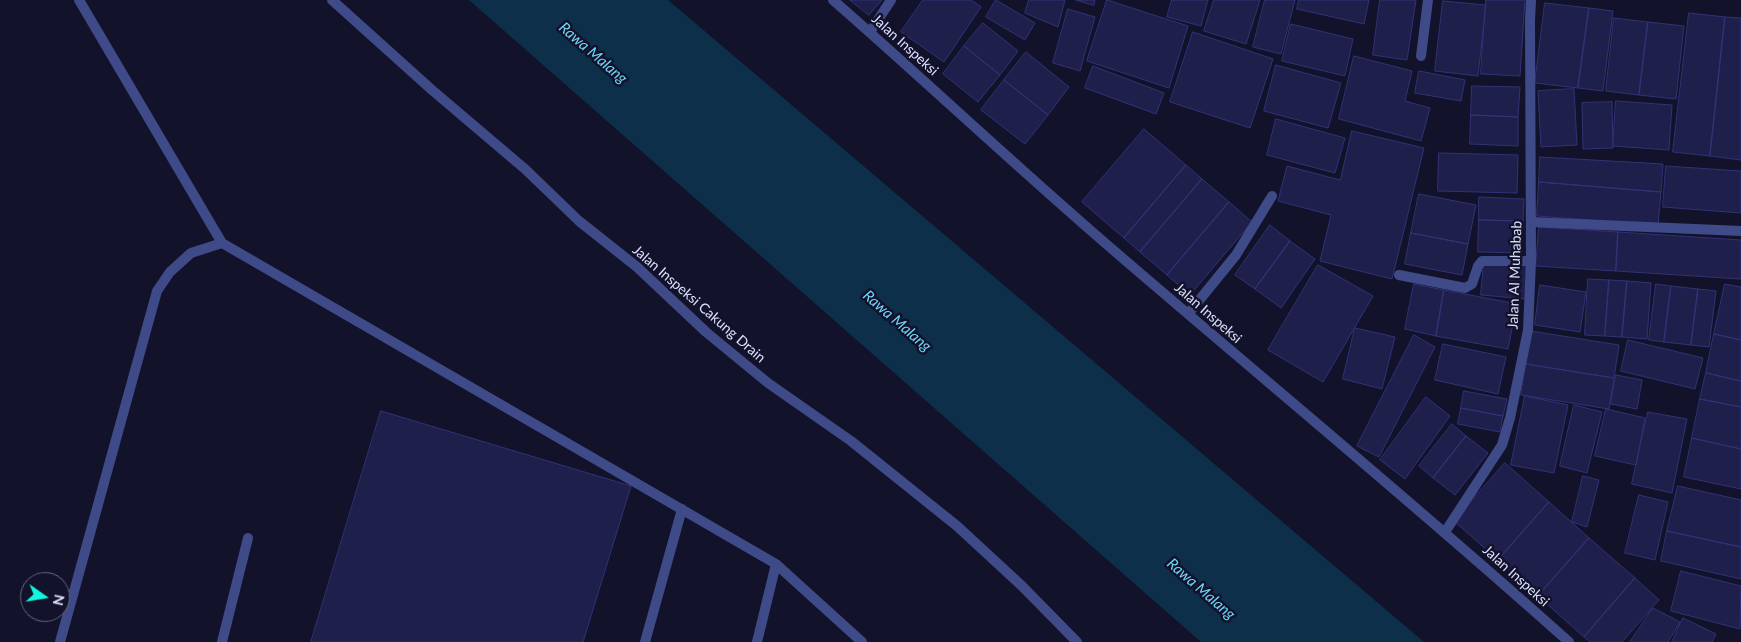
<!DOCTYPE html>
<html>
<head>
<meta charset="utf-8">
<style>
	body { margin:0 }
	#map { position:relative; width:1741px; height:642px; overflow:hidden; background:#12132b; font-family:Lato,sans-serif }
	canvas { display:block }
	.north { position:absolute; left:20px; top:572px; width:50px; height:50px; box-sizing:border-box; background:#12132b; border:1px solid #63657f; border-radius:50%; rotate:103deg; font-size:14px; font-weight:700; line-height:20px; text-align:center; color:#dde0fe }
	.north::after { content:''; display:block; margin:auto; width:18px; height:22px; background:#10f7df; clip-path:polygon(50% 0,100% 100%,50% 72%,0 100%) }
</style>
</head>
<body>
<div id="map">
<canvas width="1741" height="642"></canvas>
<div class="north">N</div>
</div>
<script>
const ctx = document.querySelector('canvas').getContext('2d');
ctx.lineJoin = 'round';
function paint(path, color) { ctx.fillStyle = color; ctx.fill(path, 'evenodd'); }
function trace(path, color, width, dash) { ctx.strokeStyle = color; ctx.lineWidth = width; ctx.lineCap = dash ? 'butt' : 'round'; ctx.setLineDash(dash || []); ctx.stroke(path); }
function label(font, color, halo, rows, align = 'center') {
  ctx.font = font + ' Lato,sans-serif'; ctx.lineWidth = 5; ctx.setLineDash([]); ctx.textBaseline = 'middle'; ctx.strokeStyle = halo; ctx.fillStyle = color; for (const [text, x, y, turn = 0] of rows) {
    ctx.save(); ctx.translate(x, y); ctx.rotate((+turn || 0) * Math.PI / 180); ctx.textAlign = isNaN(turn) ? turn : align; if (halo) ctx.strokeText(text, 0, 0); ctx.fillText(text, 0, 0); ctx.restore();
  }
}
const water = new Path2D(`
	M469 0H668L1424 642H1201Z`);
const building = new Path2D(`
	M850 0H882L869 15Z
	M923 0H971L981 7 944 62 901 32Z
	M996 0 1035 23 1025 40 986 17Z
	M1029 0H1065L1058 27 1025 13Z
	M1076 0H1095L1094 5Z
	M1107 0 1188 26 1169 88 1087 61Z
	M1172 0H1208L1201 26 1167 17Z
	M1214 0H1260L1246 44 1204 31Z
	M1265 0H1295L1281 54 1253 47Z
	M1299 0H1369L1364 24 1297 9Z
	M1380 0H1416L1407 60 1373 55Z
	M1486 0H1525L1520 76 1481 74Z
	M1443 1 1486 5 1478 76 1435 71Z
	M1545 3 1589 8 1578 88 1535 83Z
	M1589 8 1613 11 1603 91 1578 88Z
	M1068 9 1095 17 1080 71 1053 63Z
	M1689 13 1725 17 1710 156 1673 152Z
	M1725 17 1741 18V160L1710 156Z
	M1614 18 1648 22 1639 95 1606 91Z
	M1648 22 1684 26 1676 99 1639 95Z
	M983 23 1018 51 1000 75 964 46Z
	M1291 24 1353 39 1345 76 1282 61Z
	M1193 32 1273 59 1250 128 1170 102Z
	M964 46 1000 75 978 102 943 74Z
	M1026 52 1069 87 1048 115 1004 80Z
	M1354 56 1412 71 1405 101 1430 108 1421 141 1339 119Z
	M1276 65 1341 83 1328 128 1264 111Z
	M1093 66 1164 93 1156 114 1085 88Z
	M1419 71 1465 80 1461 101 1415 93Z
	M1004 80 1048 115 1025 144 981 110Z
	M1472 86 1520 87 1518 117 1471 115Z
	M1574 89 1577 145 1541 147 1538 91Z
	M1616 101 1672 105 1669 150 1613 146Z
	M1612 102 1613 148 1583 149 1582 103Z
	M1471 115 1518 117V146L1470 144Z
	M1276 119 1345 138 1335 173 1267 155Z
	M1144 129 1186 165 1124 238 1082 202Z
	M1352 131 1424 148 1392 279 1320 261 1331 215 1278 201 1287 166 1340 180Z
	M1439 153 1518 155 1517 193 1438 191Z
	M1540 157 1663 164 1661 192 1539 182Z
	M1186 165 1202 179 1140 252 1124 238Z
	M1666 166 1741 171V213L1663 207Z
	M1202 179 1229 202 1167 275 1140 252Z
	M1539 182 1661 192 1658 225 1537 216Z
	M1419 194 1476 205 1468 244 1411 233Z
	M1479 197 1524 199 1523 221 1479 220Z
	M1229 202 1252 222 1190 295 1167 275Z
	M1479 220 1523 221 1522 253 1478 252Z
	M1270 225 1290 241 1255 289 1235 275Z
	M1539 227 1618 232 1616 271 1536 266Z
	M1618 232 1741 240V279L1616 271Z
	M1411 233 1468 244 1462 275 1405 264Z
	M1290 241 1315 259 1281 308 1255 289Z
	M1484 262 1530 266 1527 299 1481 295Z
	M1318 265 1373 296 1323 382 1268 350Z
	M1588 279 1609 280 1605 336 1585 335Z
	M1609 280 1627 281 1622 337 1605 336Z
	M1627 281 1651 283 1647 339 1622 337Z
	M1414 284 1444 290 1436 336 1405 329Z
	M1656 284 1671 286 1664 342 1649 340Z
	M1725 284 1741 287V340L1714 334Z
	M1540 285 1586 292 1580 332 1535 325Z
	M1671 286 1698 289 1691 345 1664 342Z
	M1698 289 1716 291 1709 347 1691 345Z
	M1444 290 1517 304 1508 349 1436 336Z
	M1355 328 1395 337 1382 389 1343 379Z
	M1531 331 1619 345 1614 378 1526 364Z
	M1714 334 1741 340V381L1706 373Z
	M1414 335 1435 347 1379 457 1357 446Z
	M1628 340 1703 358 1695 389 1621 371Z
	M1443 344 1506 357 1498 394 1435 380Z
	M1526 364 1614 378 1609 409 1521 395Z
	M1706 373 1741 381V407L1700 399Z
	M1616 375 1642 380 1637 409 1611 404Z
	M1464 391 1507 399 1503 416 1461 408Z
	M1525 396 1568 405 1554 473 1511 465Z
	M1426 397 1450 416 1405 479 1380 460Z
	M1700 399 1741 407V449L1692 438Z
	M1574 405 1602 412 1587 473 1560 466Z
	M1461 408 1503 416 1500 432 1458 424Z
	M1606 409 1645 418 1636 465 1595 456Z
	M381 411 631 486 583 642H311Z
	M1648 412 1687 419 1672 493 1632 484Z
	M1452 424 1466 436 1433 478 1419 466Z
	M1466 436 1488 453 1455 495 1433 478Z
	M1692 438 1741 449V489L1684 477Z
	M1505 463 1549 502 1498 560 1454 521Z
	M1583 476 1599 480 1587 527 1572 522Z
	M1678 486 1741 500V547L1667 531Z
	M1639 495 1668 502 1655 560 1625 553Z
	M1549 502 1589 538 1538 596 1498 560Z
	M1667 531 1741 547V579L1661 561Z
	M1589 538 1635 578 1584 637 1538 596Z
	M1681 571 1741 586 1740 629 1671 611Z
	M1635 578 1659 600 1622 642H1590L1584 637Z
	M1653 608 1680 622 1668 642H1630Z
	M1683 618 1716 634 1712 642H1672Z`);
const lane = new Path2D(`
	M79 0 222 243 776 564 862 642
	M60 642 157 291 170 272 191 253 222 243
	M222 642 248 538
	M645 642 682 509
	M757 642 776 564`);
const street = new Path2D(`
	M332 0 432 90 525 169 579 221 637 267 706 332 768 383 851 441 957 526 1022 586 1077 642
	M833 0C929 84 1022 172 1119 255 1269 384 1422 510 1569 642
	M870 32 891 0
	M1421 56 1428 0
	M1531 222 1741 231
	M1399 275 1465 288 1472 284 1478 266 1482 261H1531
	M1188 314 1236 255 1272 196
	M1445 532 1502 445 1510 418 1528 330 1531 261 1530 20 1531 0`);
const streetNames = [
	["Jalan Inspeksi",905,45,42],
	["Jalan Al Muhabab",1515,275,-88],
	["Jalan Inspeksi Cakung Drain",699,304,41],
	["Jalan Inspeksi",1208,313,41],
	["Jalan Inspeksi",1516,576,42]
];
const waterNames = [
	["Rawa Malang",593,53,41],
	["Rawa Malang",897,321,41],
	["Rawa Malang",1201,589,41]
];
paint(water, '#0d2f49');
paint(building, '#1f1f4b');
trace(building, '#323277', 1);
trace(lane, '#3f4b88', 10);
trace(street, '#3f4b88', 10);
label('14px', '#dde0fe', '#12132b', streetNames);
label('italic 15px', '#6fd6fa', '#12132b', waterNames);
</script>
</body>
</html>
